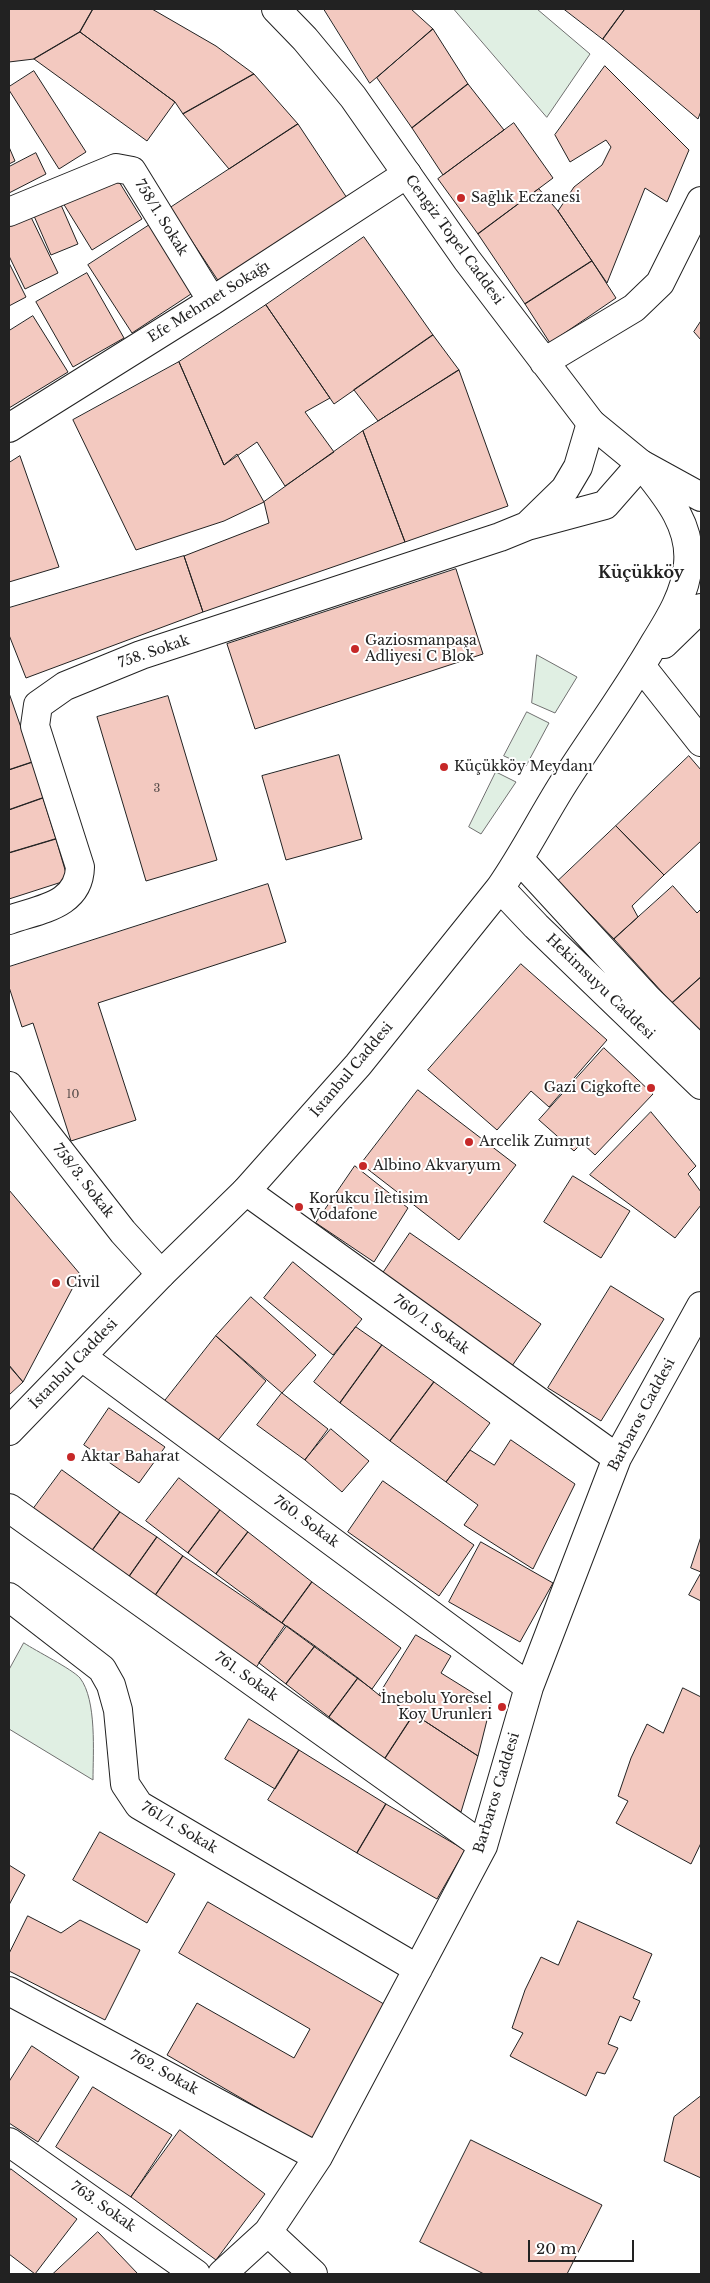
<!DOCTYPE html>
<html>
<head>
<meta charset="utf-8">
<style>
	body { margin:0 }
	#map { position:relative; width:710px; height:2283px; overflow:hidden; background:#fff; font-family:"Libre Baskerville",serif }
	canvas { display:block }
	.frame { position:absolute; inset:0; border:10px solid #222; pointer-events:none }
	.scale { position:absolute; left:528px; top:2240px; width:106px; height:22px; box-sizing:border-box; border:2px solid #222; border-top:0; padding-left:6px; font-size:15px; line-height:18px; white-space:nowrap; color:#222; -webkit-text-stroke:4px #fff; paint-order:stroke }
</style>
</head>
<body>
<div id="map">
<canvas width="710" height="2283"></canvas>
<div class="frame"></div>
<div class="scale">20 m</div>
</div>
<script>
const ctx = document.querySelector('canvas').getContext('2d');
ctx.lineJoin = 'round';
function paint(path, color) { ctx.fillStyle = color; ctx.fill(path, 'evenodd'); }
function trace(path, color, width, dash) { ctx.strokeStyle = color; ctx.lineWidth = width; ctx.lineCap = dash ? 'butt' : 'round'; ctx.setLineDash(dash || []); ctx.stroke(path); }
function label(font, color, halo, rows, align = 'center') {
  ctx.font = font + ' "Libre Baskerville",serif'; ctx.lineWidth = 4; ctx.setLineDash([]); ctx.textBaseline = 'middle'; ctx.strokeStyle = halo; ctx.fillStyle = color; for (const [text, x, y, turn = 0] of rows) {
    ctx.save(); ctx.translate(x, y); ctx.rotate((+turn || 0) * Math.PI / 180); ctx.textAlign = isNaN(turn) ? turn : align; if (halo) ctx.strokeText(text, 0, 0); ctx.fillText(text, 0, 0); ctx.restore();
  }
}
const green = new Path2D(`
	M454 9H537L590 54 547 117Z
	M537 655 577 677 555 713 532 703Z
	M527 712 549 723 526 766 504 756Z
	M496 772 516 782 481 834 469 827Z
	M24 1643C36 1651 72 1669 80 1678 97 1700 93 1753 93 1780L9 1729V1670Z`);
const building = new Path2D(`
	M9 9H93L80 32 34 59 9 62Z
	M93 9H152L216 46 254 74 183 114 175 102 80 32Z
	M324 9H411L433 29 370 83Z
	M564 9H625L603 39Z
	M625 9H701V111L698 119 603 39Z
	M433 29 468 84 412 128 377 78Z
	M80 32 175 102 147 141 34 59Z
	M605 66 689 150 667 202 645 188 607 283 558 211 574 187 602 165 611 147 606 140 570 162 555 135Z
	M34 71 86 152 59 169 9 90V87Z
	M254 74 298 124 229 169 183 114Z
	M468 84 504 130 443 175 412 128Z
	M514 123 553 178 478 234 438 179Z
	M298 124 347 198 219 282 170 208Z
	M9 147 15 161 9 164Z
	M36 153 46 174 9 193V167Z
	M113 172 142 219 92 250 63 203Z
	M539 189 558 211 592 261 525 304 478 234Z
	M58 198 78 244 51 255 31 209Z
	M29 213 58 273 25 289 9 256V223Z
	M151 224 194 292 132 333 88 265Z
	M364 237 433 335 334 404 266 305Z
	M592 261 616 298 550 343 525 304Z
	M9 263 26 297 9 306Z
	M87 273 124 338 73 367 36 302Z
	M266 305 330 398 305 412 334 452 285 486 257 442 224 465 179 362Z
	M33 316 68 372 9 408V331Z
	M701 321V340L694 332Z
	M433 335 459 370 378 421 354 390Z
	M179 362 224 465 237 454 264 502 224 521 136 550 73 420Z
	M459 370 508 506 405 542 363 431Z
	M363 431 405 542 203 612 184 556 269 523 264 502Z
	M20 456 59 567 9 582V463Z
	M184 556 203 612 26 678 9 635V608Z
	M456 569 483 654 255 729 227 644Z
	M9 693 33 762 9 770Z
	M168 696 217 860 146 881 97 717Z
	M339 755 362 839 286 860 262 776Z
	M689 756 701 770V841L664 875 616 826Z
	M33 762 43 798 9 810V770Z
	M43 798 56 839 9 853V810Z
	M616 826 664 875 632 906 638 917 614 939 558 881Z
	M56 839 68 880 9 899V853Z
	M268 884 286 942 98 1003 136 1120 71 1141 33 1023 22 1027 9 987V967Z
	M673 886 697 913 701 909V977L672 1003 614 939Z
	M521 964 607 1040 549 1107 531 1091 497 1130 428 1070Z
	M701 977V1032L700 1033 672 1003Z
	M604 1048 653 1094 595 1155 582 1143 574 1151 539 1120Z
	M418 1090 516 1165 459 1240 361 1164Z
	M651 1112 696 1166 688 1174 701 1192V1205L675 1238 590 1175Z
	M355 1166 408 1208 374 1262 316 1223Z
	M573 1176 630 1211 601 1258 544 1222Z
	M9 1190 80 1274 23 1382 9 1365Z
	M410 1233 541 1324 512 1366 381 1276Z
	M293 1262 362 1319 333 1355 264 1298Z
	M611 1286 664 1319 601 1421 548 1388Z
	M251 1297 316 1355 282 1393 216 1336Z
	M356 1327 382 1345 340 1403 314 1382Z
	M216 1336 266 1381 215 1444 164 1402Z
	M382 1345 434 1382 390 1441 340 1403Z
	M9 1366 23 1382 9 1395Z
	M434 1382 490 1423 446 1482 390 1441Z
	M282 1393 328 1429 305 1460 257 1425Z
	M109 1408 165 1447 139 1483 84 1445Z
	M331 1429 369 1461 342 1492 305 1460Z
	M511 1440 575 1484 533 1569 464 1525 478 1505 446 1482 470 1450 494 1465Z
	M62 1470 120 1512 89 1555 31 1512Z
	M179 1478 220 1510 188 1553 146 1521Z
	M383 1481 474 1545 439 1596 348 1532Z
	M220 1510 248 1532 216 1574 188 1553Z
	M120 1512 157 1537 126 1581 89 1555Z
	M248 1532 312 1582 282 1623 216 1574Z
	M157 1537 183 1556 152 1600 126 1581Z
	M701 1537V1572L691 1568Z
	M481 1542 553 1583 520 1642 449 1602Z
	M183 1556 285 1625 253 1672 152 1600Z
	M701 1573V1601L689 1595Z
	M312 1582 401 1648 372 1689 282 1623Z
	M287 1626 315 1646 286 1684 259 1663Z
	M416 1635 451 1656 441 1673 491 1704 478 1756 414 1714 379 1695Z
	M315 1646 358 1678 329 1717 286 1684Z
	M358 1678 379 1695 414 1714 384 1760 329 1717Z
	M683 1688 701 1697V1843L691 1864 616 1823 628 1801 618 1796 631 1758 647 1724 663 1733Z
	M414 1714 478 1756 461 1812 384 1760Z
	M249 1719 299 1750 275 1789 225 1759Z
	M299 1750 386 1804 357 1853 268 1800Z
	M386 1804 465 1850 437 1899 357 1853Z
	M100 1832 175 1874 147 1923 73 1880Z
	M9 1865 25 1875 9 1905Z
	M208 1902 389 2007 313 2140 167 2055 197 2003 294 2058 310 2029 179 1953Z
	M28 1916 61 1933 80 1920 140 1950 105 2020 9 1971V1954Z
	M578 1921 652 1954 633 1998 640 2001 631 2021 620 2016 608 2044 618 2048 605 2074 597 2072 586 2096 510 2056 523 2033 512 2028 525 1990 541 1957 558 1965Z
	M32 2046 79 2077 38 2142 9 2123V2082Z
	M93 2087 172 2135 131 2197 56 2147Z
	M701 2096V2178L664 2161 674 2117Z
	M180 2130 265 2194 216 2260 131 2197Z
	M471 2140 602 2205 567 2274H484L420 2242Z
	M11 2169 77 2219 35 2274 9 2254V2172Z
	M98 2232 138 2274H53Z`);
const minor = new Path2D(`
	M9 212 116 168 132 171 212 301
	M9 428 212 301 407 174
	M527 526 565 489 578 467 591 423
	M641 666 701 742
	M9 920C39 909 79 906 80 867L35 726 38 705 65 686 141 655 500 537 527 526 605 505 641 464
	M9 1086 123 1232 161 1274
	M246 1191 617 1458
	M82 1357 529 1687
	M9 1508 483 1846
	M9 1597 102 1669 111 1685 118 1710 125 1784 139 1805 418 1969
	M9 1991 318 2157
	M9 2142 196 2274
	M268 2232 313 2274
	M222 2274 268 2232 318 2157 483 1846 529 1687 617 1458 701 1306`);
const major = new Path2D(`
	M276 9 305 39 353 97 467 260 591 423 641 464 701 497
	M544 362 634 308 660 283 701 201
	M664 644 701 608
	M520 860 647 998 701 1051
	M500 888 536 926 701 1085
	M9 1431 161 1274 246 1191 358 1065 500 888C523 855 541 819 563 784 593 737 626 692 654 644 669 620 686 593 688 564 692 524 664 493 641 464`);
const markers = [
	[461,198,5,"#c62828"],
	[355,649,5,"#c62828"],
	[444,767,5,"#c62828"],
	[651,1088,5,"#c62828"],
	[469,1142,5,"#c62828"],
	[363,1166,5,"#c62828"],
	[299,1207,5,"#c62828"],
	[56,1283,5,"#c62828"],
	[71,1457,5,"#c62828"],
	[502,1707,5,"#c62828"]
];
const numberNames = [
	["3",157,789],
	["10",73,1095]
];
const poiNames = [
	["Sağlık Eczanesi",471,198],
	["Gaziosmanpaşa",365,641],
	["Adliyesi C Blok",365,657],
	["Küçükköy Meydanı",454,767],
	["Gazi Cigkofte",641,1088,"right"],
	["Arcelik Zumrut",479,1142],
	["Albino Akvaryum",373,1166],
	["Korukcu İletisim",309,1199],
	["Vodafone",309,1215],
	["Civil",66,1283],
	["Aktar Baharat",81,1457],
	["İnebolu Yoresel",492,1699,"right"],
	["Koy Urunleri",492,1715,"right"]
];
const streetNames = [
	["758/1. Sokak",161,218,58],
	["Cengiz Topel Caddesi",454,240,54],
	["Efe Mehmet Sokağı",209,302,-32],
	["758. Sokak",154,652,-19],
	["Hekimsuyu Caddesi",600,987,44],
	["İstanbul Caddesi",352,1070,-50],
	["758/3. Sokak",83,1181,52],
	["760/1. Sokak",431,1325,36],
	["İstanbul Caddesi",74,1364,-46],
	["Barbaros Caddesi",642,1415,-62],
	["760. Sokak",306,1522,36],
	["761. Sokak",246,1677,35],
	["Barbaros Caddesi",497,1793,-73],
	["761/1. Sokak",179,1828,31],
	["762. Sokak",164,2073,29],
	["763. Sokak",103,2207,35]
];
const quarterNames = [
	["Küçükköy",641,573]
];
paint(green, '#e0efe3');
trace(green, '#6f6f6f', 1);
paint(building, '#f3c9c0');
trace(building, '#222', 1);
trace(minor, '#222', 30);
trace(major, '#222', 30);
trace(minor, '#fff', 28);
trace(major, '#fff', 28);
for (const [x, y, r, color] of markers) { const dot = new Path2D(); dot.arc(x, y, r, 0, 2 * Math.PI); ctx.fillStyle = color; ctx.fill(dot); trace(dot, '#fff', 2); }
label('11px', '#564c4a', null, numberNames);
label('14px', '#222', '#fff', poiNames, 'left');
label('14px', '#222', '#fff', streetNames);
label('bold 16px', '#222', '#fff', quarterNames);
</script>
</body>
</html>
